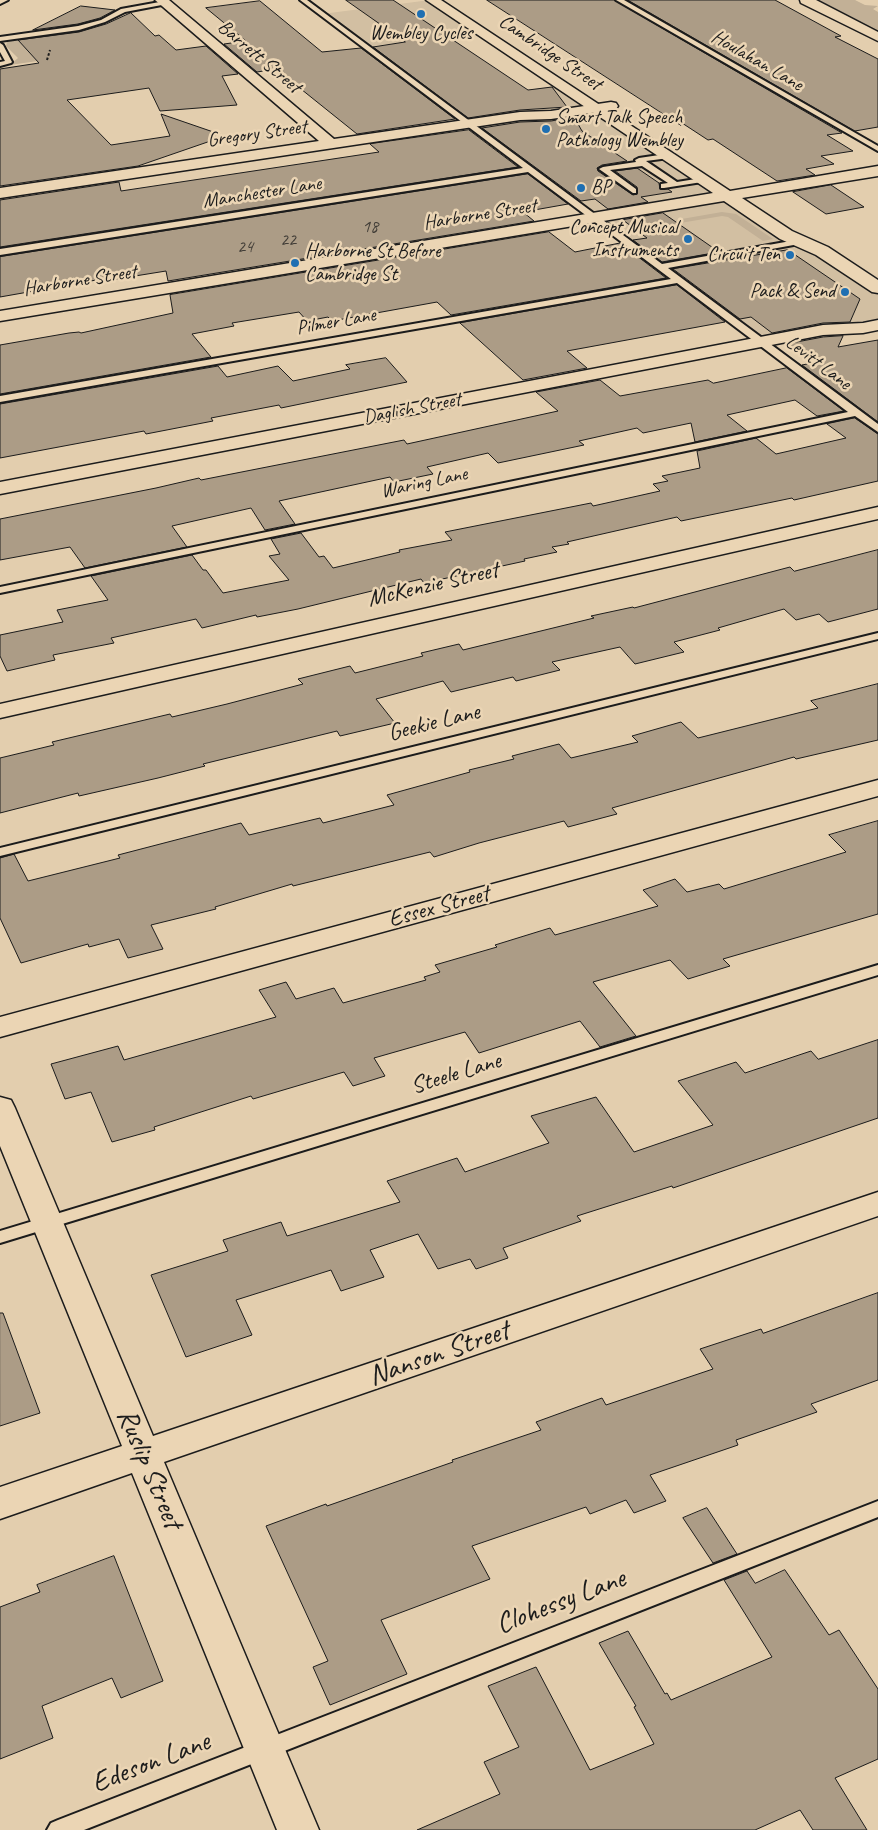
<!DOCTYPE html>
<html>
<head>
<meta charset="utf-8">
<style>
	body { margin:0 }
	canvas { display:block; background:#e3ceae }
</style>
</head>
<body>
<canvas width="878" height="1830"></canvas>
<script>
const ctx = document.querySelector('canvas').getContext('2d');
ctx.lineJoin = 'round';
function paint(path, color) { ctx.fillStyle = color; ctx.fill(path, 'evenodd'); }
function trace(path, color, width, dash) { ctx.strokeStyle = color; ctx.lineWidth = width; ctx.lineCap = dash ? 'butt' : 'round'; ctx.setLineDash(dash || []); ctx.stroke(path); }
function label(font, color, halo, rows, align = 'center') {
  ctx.font = font + ' Caveat,sans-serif'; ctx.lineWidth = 5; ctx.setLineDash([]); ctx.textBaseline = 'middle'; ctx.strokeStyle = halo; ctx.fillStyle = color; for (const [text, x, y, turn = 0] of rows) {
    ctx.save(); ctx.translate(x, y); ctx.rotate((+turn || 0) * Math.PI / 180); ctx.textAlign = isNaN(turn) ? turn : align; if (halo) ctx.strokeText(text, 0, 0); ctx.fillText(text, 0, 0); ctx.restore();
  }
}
const built = new Path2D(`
	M430 0H441L487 31 366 47 322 14Z
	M568 84 878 288V319L761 342 441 103Z`);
const green = new Path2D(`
	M818 0H855L865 5 878 6 873 9 878 12V30Z
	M52 35 45 60 10 65 18 58 6 46 7 42 13 40Z
	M722 212 736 214 773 239 763 241 728 217 722 216 680 223 676 220Z`);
const building = new Path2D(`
	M346 0H393L528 90 552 87 567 107 520 110 468 118 373 47 405 42Z
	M487 0H614L842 133 827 135 853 151 821 156 834 164 806 169 815 175 777 181 713 139 708 140 682 123 681 125Z
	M628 0H775L841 36 835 37 878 59V127L855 131Z
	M260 1 322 52 361 48 455 119 357 134 276 69 257 72 224 44 246 41 206 8Z
	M81 6 115 10 100 18 78 24 33 30Z
	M131 13 155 36 159 35 176 50 206 46 238 74 222 76 237 105 160 111 149 88 67 100 111 145 170 136 161 114 225 136 138 166 0 186V69L39 63 18 40 79 32 106 24Z
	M574 117 582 131 627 161 602 165 597 168 598 171 633 195 637 194V187L615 171 637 168 659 183 660 189H668L672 192 641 197 648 202 608 209 595 199 581 201 482 128 520 122 551 121Z
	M469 130 518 167 0 247V200L119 182 121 191 379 152 370 144Z
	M528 174 568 204 523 212 534 221 168 281 166 271 104 281 102 279 0 297V257Z
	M831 185 864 207 826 214 793 192Z
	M663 213 719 252 662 262 633 240 647 238 623 220Z
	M549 232 575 252 620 243 666 278 451 315 437 302 332 321 328 317 307 321 299 312 232 323 234 326 192 334 211 357 0 394V345L69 333 79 332 81 333 173 313 170 295Z
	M788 250 860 299 850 322 823 323 772 333 751 317 740 319 673 269Z
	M677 285 725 322 567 351 587 368 523 380 460 323Z
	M843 336 838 347 878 340V422L802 365 812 363 786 344 823 337Z
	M386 358 407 382 281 408 279 405 211 418 213 421 146 434 144 431 0 458V404L218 366 227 377 278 366 293 381 350 369 346 365Z
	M787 368 844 411 817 416 795 400 727 415 747 431 695 442 691 423 643 433 637 428 579 441 584 445 498 463 488 453 427 467 433 474 394 482 390 477 279 501 295 524 265 530 251 508 172 526 187 547 85 568 70 547 0 560V519L156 488 199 478 201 480 404 440 407 444 558 411 536 392 600 380 620 396 708 380 713 383Z
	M855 418 878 434V481L794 500 792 498 681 521 677 517 567 542 569 544 552 547 557 552 524 559 525 561 424 583 421 579 298 609 257 617 256 615 202 628 196 619 111 638 114 643 53 655 55 660 7 671 0 656V635L63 622 57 610 108 600 91 576 192 555 203 570H206L223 593 289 580 269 556 280 554 271 539 301 533 319 557 324 556 333 568 400 552 399 550 452 540 445 532 591 503 593 506 660 491 653 484 668 481 662 476 700 468 697 451 756 438 776 454 846 438 827 424Z
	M878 550V609L828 622 819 614 796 620 784 609 718 628 720 630 674 642 684 652 635 664 620 647 552 662 560 670 516 681 513 677 451 692 443 681 376 699 395 723 340 736 337 731 203 764 205 766 158 778 79 796 78 793 0 813V758L54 745 52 742 170 714 172 717 227 704 303 684 298 679 350 666 355 673 423 656 421 653 459 644 463 650 594 618 591 616 633 607 634 608 790 567 794 571Z
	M878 684V740L796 759 794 757 762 766 612 808 617 814 568 827 564 821 479 843 434 857 430 852 293 886 292 884 215 907 216 909 151 925 163 949 128 958 119 939 89 947 88 944 21 963 0 918V858L14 854 28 881 120 858 118 855 241 823 249 835 320 818 323 823 394 805 387 795 470 772 469 770 514 759 512 756 559 744 571 758 638 742 632 736 681 722 698 738 818 708 811 701Z
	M878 821V914L723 959 730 966 688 979 670 960 593 982 636 1036 600 1047 580 1021 479 1053 465 1032 374 1058 385 1076 353 1086 344 1072 253 1099 251 1096 154 1127 155 1130 112 1142 91 1092 65 1099 51 1064 118 1046 124 1060 276 1017 259 990 286 982 296 999 334 988 343 1003 426 980 424 977 440 972 435 965 497 947 495 945 550 928 555 935 658 906 643 890 675 879 687 892 719 884 724 889 846 852 829 835Z
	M878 1040V1118L673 1188 672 1186 577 1216 581 1221 503 1248 508 1258 476 1269 470 1259 438 1269 418 1234 370 1250 384 1277 341 1291 331 1270 236 1300 252 1335 186 1357 151 1275 228 1251 223 1240 281 1222 287 1236 400 1202 387 1181 457 1158 465 1172 549 1143 531 1116 596 1097 634 1152 713 1125 678 1081 736 1062 745 1073 811 1051 818 1059Z
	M878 1293V1380L811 1404 817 1412 736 1440 738 1445 650 1475 666 1501 634 1513 626 1500 590 1514 586 1507 472 1546 490 1579 381 1620 407 1674 330 1705 313 1667 328 1661 266 1526 326 1504 327 1506 453 1462 452 1460 541 1430 536 1422 602 1398 606 1405 713 1369 700 1349 761 1329 763 1333Z
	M0 1313H3L40 1413 0 1426Z
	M707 1508 737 1554 713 1563 683 1518Z
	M114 1556 163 1681 121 1698 112 1678 42 1706 53 1738 0 1759V1607L40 1592 37 1585Z
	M785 1570 829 1635 839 1630 878 1689V1759L835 1778 867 1830H813L800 1810 755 1830H417L500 1794 484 1762 519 1747 488 1686 536 1667 590 1770 654 1744 634 1707 636 1706 599 1643 628 1631 665 1694 667 1693 671 1700 772 1657 724 1580 747 1571 755 1583Z`);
const path = new Path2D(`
	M47 60 50 50`);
const lane = new Path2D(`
	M0 0H8L0 4Z
	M300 0H307L662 264 802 239 803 241 799 244 668 268 878 424V432L855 416 0 593V587L848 412 677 283 0 402V396L671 279 528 172 0 255V249L523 168Z
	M616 0H624L878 146V151Z
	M165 1 167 2V4L125 12 105 22 79 30 0 41V37L78 26 101 20 121 9Z
	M0 43 3 45 12 62 11 63 0 66V62L5 61 0 52Z
	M666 154H669V158L646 161 677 182 702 178 706 180 702 182 664 188H661V184L668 183 642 166 610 170 636 189V193H633L599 169 603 167 636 162 635 160 639 158Z
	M878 633V639L0 856V848Z
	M878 965V975L0 1243V1231Z
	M878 1501V1517L84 1830H47L51 1823 58 1820Z`);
const street = new Path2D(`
	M155 0H169L334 139 520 112 551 111 611 102 616 103 618 106 616 109 611 110 551 119 520 120 0 198V188L319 141Z
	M878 320V330L863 333 823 335 0 494V482L823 325 863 323Z
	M878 507V519L0 718V704Z
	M878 780V796L0 1037V1017Z
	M0 1097 11 1100 15 1108 153 1436 878 1192V1216L164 1462 319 1830H277L132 1473 0 1519V1487L122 1446 0 1146Z`);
const primary = new Path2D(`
	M426 0H441L730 191 878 166V176L742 198 792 231 828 247 878 280V293L872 292 816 255 780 239 724 201 0 321V311L713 193Z
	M800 0H816L878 32V41L801 3Z`);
const markers = [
	[421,14,5,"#1f6fb2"],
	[546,129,5,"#1f6fb2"],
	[581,188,5,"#1f6fb2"],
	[688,239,5,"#1f6fb2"],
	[790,255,5,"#1f6fb2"],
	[295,263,5,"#1f6fb2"],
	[845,292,5,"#1f6fb2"]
];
const farNumbernames = [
	["18",370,227],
	["22",288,240],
	["24",245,247]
];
const farPoinames = [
	["Wembley Cycles",421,34,"center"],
	["Smart Talk Speech",556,118],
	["Pathology Wembley",556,141],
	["BP",591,188],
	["Concept Musical",678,228,"right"],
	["Instruments",678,251,"right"],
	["Harborne St Before",305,252],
	["Cambridge St",305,275],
	["Circuit Ten",780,255,"right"],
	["Pack & Send",835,292,"right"]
];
const farStreetnames = [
	["Cambridge Street",550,53,34],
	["Barrett Street",259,57,40],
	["Houlahan Lane",757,61,30],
	["Gregory Street",257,134,-8],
	["Manchester Lane",262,193,-9],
	["Harborne Street",480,215,-9],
	["Harborne Street",80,281,-9],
	["Pilmer Lane",336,322,-10],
	["Levitt Lane",818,363,37],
	["Daglish Street",412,409,-11],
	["Waring Lane",424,483,-12]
];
const streetNames = [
	["McKenzie Street",433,585,-13],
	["Geekie Lane",434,723,-14],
	["Essex Street",439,907,-15],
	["Steele Lane",456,1074,-17]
];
const nearStreetnames = [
	["Nanson Street",439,1354,-19],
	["Ruslip Street",149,1469,67],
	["Clohessy Lane",561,1602,-21],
	["Edeson Lane",151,1763,-21]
];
paint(built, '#d2bfa2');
paint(green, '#c2b096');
paint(building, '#ac9c86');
trace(building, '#1c1c1c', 1);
trace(lane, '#1c1c1c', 4);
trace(street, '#1c1c1c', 3);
trace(primary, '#1c1c1c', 3);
trace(path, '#1c1c1c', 2, [2.5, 2]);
paint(lane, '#ebd5b4');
paint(street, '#ebd5b4');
paint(primary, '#ebd5b4');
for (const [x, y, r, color] of markers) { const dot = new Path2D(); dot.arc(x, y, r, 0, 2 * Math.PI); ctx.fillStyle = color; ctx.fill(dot); trace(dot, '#ebd5b4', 2); }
label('18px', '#403c36', null, farNumbernames);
label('20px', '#1c1c1c', '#ebd5b4', farPoinames, 'left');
label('20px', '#1c1c1c', '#ebd5b4', farStreetnames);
label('24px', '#1c1c1c', '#ebd5b4', streetNames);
label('29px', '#1c1c1c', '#ebd5b4', nearStreetnames);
</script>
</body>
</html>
